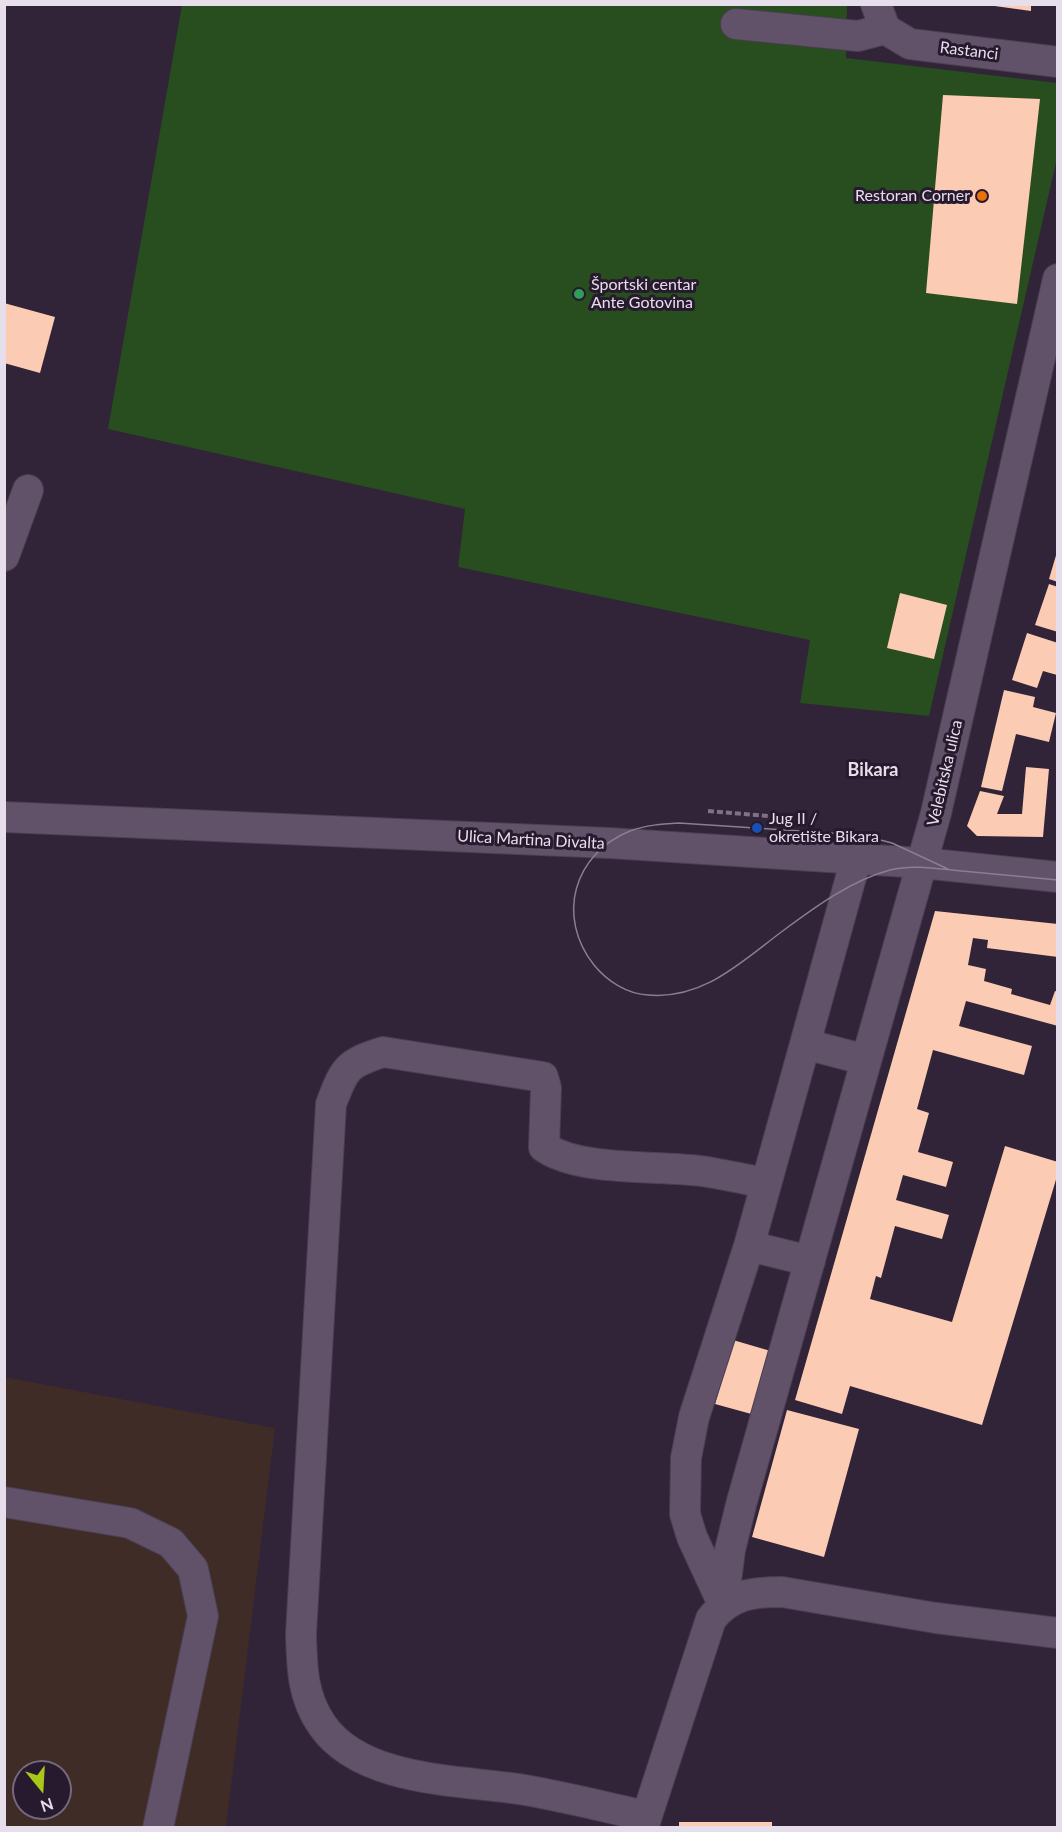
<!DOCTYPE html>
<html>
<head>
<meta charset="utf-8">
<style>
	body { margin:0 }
	#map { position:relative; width:1062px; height:1832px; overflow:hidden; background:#312338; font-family:Lato,sans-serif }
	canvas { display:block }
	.frame { position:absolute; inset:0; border:6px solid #e7deec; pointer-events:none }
	.north { position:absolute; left:12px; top:1760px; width:60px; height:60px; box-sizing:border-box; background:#271a2e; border:2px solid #74687a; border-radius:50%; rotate:162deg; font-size:16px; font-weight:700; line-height:24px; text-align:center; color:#e7deec }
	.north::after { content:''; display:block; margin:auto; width:21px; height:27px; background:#a9c719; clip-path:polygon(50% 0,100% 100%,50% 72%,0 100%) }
</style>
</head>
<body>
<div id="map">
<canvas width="1062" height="1832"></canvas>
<div class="frame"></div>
<div class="north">N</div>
</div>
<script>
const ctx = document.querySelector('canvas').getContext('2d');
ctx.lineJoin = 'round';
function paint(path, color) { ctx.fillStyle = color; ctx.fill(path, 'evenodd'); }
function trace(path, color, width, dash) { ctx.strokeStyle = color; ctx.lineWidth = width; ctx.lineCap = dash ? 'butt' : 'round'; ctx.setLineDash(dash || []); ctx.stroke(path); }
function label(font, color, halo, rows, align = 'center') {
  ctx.font = font + ' Lato,sans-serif'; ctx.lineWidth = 6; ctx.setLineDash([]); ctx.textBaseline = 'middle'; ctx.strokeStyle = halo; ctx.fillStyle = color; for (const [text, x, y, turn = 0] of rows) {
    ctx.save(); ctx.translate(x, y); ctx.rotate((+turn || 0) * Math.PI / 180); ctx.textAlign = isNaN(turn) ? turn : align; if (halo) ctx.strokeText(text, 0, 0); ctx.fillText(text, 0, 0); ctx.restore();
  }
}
const industrial = new Path2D(`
	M4 1377 275 1428 226 1827H5ZM24 1772H60V1808H24Z`);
const green = new Path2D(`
	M182 5H847L846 58 1057 83V158L929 716 800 703 810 640 458 567 465 509 108 429Z`);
const building = new Path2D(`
	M980 4H1031V11Z
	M943 95 1040 99 1017 304 926 293Z
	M4 303 55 317 40 373 4 363Z
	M1057 552H1058V582L1049 579Z
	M1049 584 1058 587V632L1035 625Z
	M900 593 947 605 934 659 887 648Z
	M1027 633 1058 643 1057 675 1043 671 1037 688 1012 680Z
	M1004 690 1035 697 1033 707 1056 713 1049 742 1016 734 1002 791 981 787Z
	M1026 767 1049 769 1043 837 977 836 967 826 980 791 1004 796 997 814H1022Z
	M935 911 1058 924V957L987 948 988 940 973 938 968 965 986 969 984 981 1012 989 1011 994 1050 1005 1055 991 1058 992V1026L966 1001 959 1026 1032 1046 1024 1075 933 1050 917 1109 929 1113 918 1152 953 1162 946 1187 903 1175 896 1200 949 1215 942 1239 895 1226 881 1278 876 1276 870 1299 952 1322 1005 1146 1058 1162V1173L982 1425 850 1386 842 1414 795 1400Z
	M733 1340 774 1352 755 1415 715 1404Z
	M787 1410 859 1429 824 1557 752 1537Z
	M679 1822H772V1828H679Z`);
const path = new Path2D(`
	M708 811 792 818`);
const minor = new Path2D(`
	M876 4 885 29 910 44 1058 62
	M736 24 858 36 885 29
	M4 556 28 490
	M4 817 609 843 922 863 1058 877
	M805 1044 856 859
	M810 1261 749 1246 805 1044 866 1060
	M4 1502 130 1523 171 1543 193 1569 203 1616 158 1828
	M723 1604 730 1550 742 1501 936 813 1058 279
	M723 1604 692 1537 685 1514 686 1458 694 1417 749 1246
	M646 1816C605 1807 565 1797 525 1790 463 1780 362 1783 322 1725 302 1696 302 1667 301 1634L331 1104C345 1068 346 1064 383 1052L543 1077 546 1088 544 1147C580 1172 658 1165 701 1171 722 1174 744 1179 765 1183
	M643 1828 711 1619C731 1594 752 1592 782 1592L936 1618 1058 1633`);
const tram = new Path2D(`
	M948 869 892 843 861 835 679 823C662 824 646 825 630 831 573 854 556 917 594 965 607 981 627 994 648 995 704 1000 742 961 784 930 815 907 852 880 890 870 914 864 939 869 962 871 994 874 1026 877 1058 880`);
const markers = [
	[982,196,6,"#e8710a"],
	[579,294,6,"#2e9e5b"],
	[757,828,6,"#1a4fb4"]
];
const streetNames = [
	["Rastanci",969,51,7],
	["Velebitska ulica",945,773,-77],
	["Ulica Martina Divalta",531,840,3]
];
const poiNames = [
	["Restoran Corner",970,196,"right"],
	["Športski centar",591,285],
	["Ante Gotovina",591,303],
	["Jug II /",769,819],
	["okretište Bikara",769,837]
];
const neighbourhoodNames = [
	["Bikara",873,770]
];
paint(industrial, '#3f2c27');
paint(green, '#284d1f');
paint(building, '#fbcbb3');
trace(minor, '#4a3e50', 32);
trace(path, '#7e7284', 4, [6, 3]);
trace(minor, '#61526a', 30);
trace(tram, '#8a7e90', 1.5);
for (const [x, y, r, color] of markers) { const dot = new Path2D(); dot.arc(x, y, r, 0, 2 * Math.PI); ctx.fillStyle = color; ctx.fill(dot); trace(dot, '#271a2e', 2); }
label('16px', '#e7deec', '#271a2e', streetNames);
label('16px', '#e7deec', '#271a2e', poiNames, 'left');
label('bold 18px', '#e7deec', '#271a2e', neighbourhoodNames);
</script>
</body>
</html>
